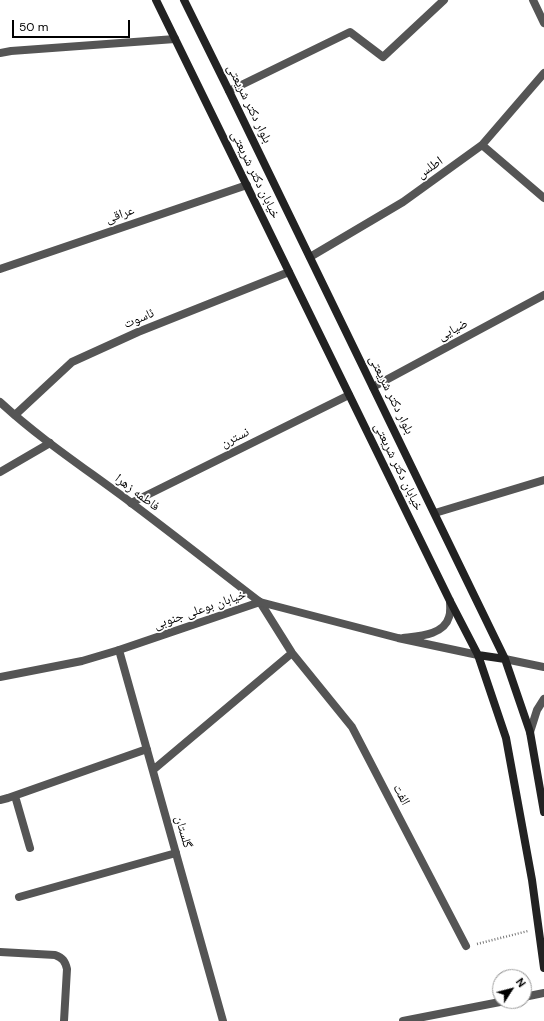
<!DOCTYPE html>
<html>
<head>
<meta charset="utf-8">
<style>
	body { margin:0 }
	#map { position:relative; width:544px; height:1021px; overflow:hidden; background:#fff; font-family:"DM Sans",sans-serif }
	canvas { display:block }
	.north { position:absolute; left:492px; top:969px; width:40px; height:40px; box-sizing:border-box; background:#fff; border:1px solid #999; border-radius:50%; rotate:54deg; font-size:11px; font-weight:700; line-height:16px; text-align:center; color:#000 }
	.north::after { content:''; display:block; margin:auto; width:14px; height:18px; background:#000; clip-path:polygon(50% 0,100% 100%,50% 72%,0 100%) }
	.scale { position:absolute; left:12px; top:20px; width:118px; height:18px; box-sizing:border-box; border:2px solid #000; border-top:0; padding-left:5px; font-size:12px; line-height:14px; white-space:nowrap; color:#000; -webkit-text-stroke:3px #fff; paint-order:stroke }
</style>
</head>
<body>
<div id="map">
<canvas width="544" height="1021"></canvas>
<div class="north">N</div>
<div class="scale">50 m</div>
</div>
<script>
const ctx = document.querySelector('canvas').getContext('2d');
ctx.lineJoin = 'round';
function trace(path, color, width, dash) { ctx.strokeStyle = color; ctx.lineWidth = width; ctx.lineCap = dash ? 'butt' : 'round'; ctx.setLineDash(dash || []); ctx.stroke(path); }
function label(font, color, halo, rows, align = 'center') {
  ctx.font = font + ' "DM Sans","Noto Naskh Arabic",sans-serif'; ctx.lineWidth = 3.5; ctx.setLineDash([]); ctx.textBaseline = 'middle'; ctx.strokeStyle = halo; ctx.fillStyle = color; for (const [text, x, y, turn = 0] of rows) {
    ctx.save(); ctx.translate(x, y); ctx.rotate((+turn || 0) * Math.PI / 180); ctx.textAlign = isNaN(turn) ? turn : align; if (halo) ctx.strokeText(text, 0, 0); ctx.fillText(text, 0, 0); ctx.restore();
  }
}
const path = new Path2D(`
	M477 944 528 931`);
const service = new Path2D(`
	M19 897 176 853`);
const minor = new Path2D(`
	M533 0 544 23
	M0 53 11 51 175 39
	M229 91 350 32 383 57 444 0
	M482 145 544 198
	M310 257 403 202 482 145 544 73
	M0 269 247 185
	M373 387 544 295
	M15 415 72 362 138 332 289 272
	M0 472 50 443
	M131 503 349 395
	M435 513 544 480
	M260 602 292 653 352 727 466 946
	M119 650 223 1021
	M153 770 292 653
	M15 796 30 848
	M0 800 8 798 147 749
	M0 952 55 955C63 958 65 961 67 969L64 1021
	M524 997 544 993
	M403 1021 505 1001`);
const tertiary = new Path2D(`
	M0 402C40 439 86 469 130 502 174 535 217 569 260 602
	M403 638C419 636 444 635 449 617 451 612 450 606 450 601
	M505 659 544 667
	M0 677 82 661 119 650 260 602 398 638 478 655
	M530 732 537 710 544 699`);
const secondary = new Path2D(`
	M156 0 450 601 478 655 506 738 532 880 544 968
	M184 0 229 91 505 659 530 732 544 812
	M478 655 505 659`);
const streetNames = [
	["بلوار دکتر شریعتی",249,104,64],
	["اطلس",430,168,-35],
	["خیابان دکتر شریعتی",255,175,64],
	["عراقی",120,215,-19],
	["ئاسوت",139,319,-23],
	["ضیایی",453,330,-28],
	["بلوار دکتر شریعتی",391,395,64],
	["نسترن",235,438,-26],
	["خیابان دکتر شریعتی",398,467,64],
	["فاطمه زهرا",137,493,37],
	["خیابان بوعلی جنوبی",200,610,-19],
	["الفت",401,795,63],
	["گلستان",183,832,74]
];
trace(path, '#777', 2.5, [1, 2]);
trace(service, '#555', 8);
trace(minor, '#555', 8);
trace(tertiary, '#555', 8);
trace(secondary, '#222', 8);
label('13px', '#000', '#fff', streetNames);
</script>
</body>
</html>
